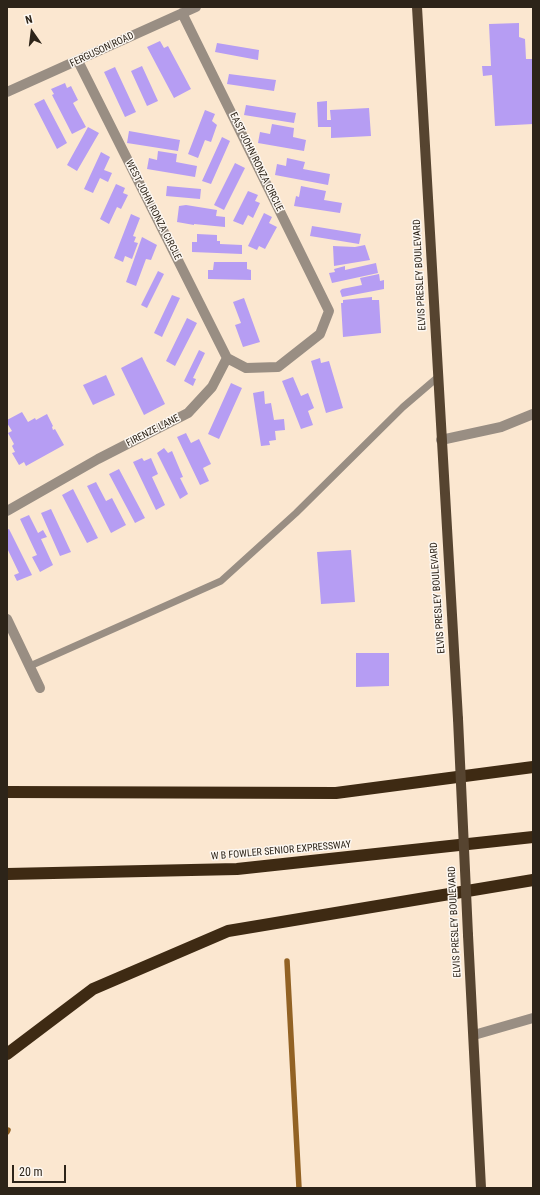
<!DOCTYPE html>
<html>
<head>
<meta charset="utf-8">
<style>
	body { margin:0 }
	#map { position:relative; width:540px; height:1195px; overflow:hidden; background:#fbe7d0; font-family:"Roboto Condensed",sans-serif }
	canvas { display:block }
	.frame { position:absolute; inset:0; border:8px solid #2d2419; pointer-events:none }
	.north { position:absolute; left:12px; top:12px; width:40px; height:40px; -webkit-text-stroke:3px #fcf7f1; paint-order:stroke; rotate:346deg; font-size:11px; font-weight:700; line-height:16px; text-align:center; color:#2d2419 }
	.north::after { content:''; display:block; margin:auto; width:14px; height:18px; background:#2d2419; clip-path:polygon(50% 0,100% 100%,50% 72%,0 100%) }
	.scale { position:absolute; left:12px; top:1165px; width:54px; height:18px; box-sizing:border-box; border:2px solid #2d2419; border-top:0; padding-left:5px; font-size:12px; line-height:14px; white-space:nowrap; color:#2d2419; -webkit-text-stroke:3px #fcf7f1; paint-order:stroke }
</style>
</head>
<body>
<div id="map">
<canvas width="540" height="1195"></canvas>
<div class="frame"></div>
<div class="north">N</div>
<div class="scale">20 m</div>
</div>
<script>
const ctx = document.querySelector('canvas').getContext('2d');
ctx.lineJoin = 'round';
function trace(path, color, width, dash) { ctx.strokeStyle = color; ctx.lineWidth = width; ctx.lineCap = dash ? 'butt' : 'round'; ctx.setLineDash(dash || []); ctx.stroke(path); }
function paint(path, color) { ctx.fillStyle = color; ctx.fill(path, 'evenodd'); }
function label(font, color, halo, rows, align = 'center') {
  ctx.font = font + ' "Roboto Condensed",sans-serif'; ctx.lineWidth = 3; ctx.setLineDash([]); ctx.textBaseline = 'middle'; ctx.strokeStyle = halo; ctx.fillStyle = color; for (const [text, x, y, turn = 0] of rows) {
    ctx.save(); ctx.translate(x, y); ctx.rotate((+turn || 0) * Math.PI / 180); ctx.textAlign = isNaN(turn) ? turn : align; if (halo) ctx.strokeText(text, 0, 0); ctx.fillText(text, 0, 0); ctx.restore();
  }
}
const stream = new Path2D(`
	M287 961 299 1188
	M7 1132 8 1130`);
const building = new Path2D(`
	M519 23V37L525 39 526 59H533V124L495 126 492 75 483 76 482 66H491L489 24Z
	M160 41 164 48 168 46 191 89 174 98 147 47Z
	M217 43 259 50 258 60 215 52Z
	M142 66 158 101 147 106 131 71Z
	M115 67 136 112 125 117 104 72Z
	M229 74 276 80 274 91 227 84Z
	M65 83 67 88 71 86 78 100 73 103 86 127 72 134 52 95 54 94 51 89Z
	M44 99 67 143 57 149 34 104Z
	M327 101V120H331L330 110 369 108 371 136 331 138V127H318L317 102Z
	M246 105 296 113 294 123 244 115Z
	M205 110 215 114 212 121 217 125 211 142 205 140 198 158 188 154Z
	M272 124 294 128 293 137 306 140 304 151 258 143 260 132 270 134Z
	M88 127 99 133 77 171 67 165Z
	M129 131 180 140 178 151 127 143Z
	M222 137 230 141 211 184 202 181Z
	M158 151 177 154 176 162 197 166 195 177 147 169 149 158 157 160Z
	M101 152 110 157 104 170 112 173 108 182 100 178 93 193 84 189Z
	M287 158 305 162 303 169 330 174 328 185 275 175 277 164 286 166Z
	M235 163 245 168 224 210 214 205Z
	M116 184 125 188 123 193 128 195 121 209 117 207 109 224 100 219Z
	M167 186 201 189 200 199 166 196Z
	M301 186 326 191 324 200 342 203 340 213 294 206 296 196 299 197Z
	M248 191 258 195 255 201 260 203 253 218 248 215 243 225 233 221Z
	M186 205 217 210 216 216 225 217V227L194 224V225L177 222 179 206Z
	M264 213 272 217 269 223 277 227 265 249 259 246 257 250 248 246Z
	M131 214 140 218 133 236 136 237 134 242 138 243 132 259 125 256 123 262 114 258Z
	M312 226 361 234 359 244 310 236Z
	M197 234 217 235V241H220V244L242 245V254L192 252V242H197Z
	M142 237 157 245 151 260 146 259 136 286 126 282Z
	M365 245 370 260 334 266 333 246 355 247Z
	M214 262H247V269L251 270V280L208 279V270H213Z
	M376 263 378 273 332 283 329 273 335 272 334 269 345 266V270Z
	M158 271 164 274 147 308 141 305Z
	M379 274 380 281 384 280V289L342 297 340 291 342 289 362 285 360 278Z
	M172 295 180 298 162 337 154 333Z
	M372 297V300H379L381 333 343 337 341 303H343V300Z
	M244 298 260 342 243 347 235 325 241 323 233 302Z
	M187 318 197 323 175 366 166 361Z
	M199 350 205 353 193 378 196 379 193 386 184 381Z
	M142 357 165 404 144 415 121 368Z
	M320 358 321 363 329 361 343 408 326 413 311 361Z
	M106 375 115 395 93 405 83 385Z
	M293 377 301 396 308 393 314 408 308 411 313 425 301 429 282 381Z
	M231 383 242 388 219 439 208 434Z
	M264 391 265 404 271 403 274 420 284 419 285 430 275 431 276 440 269 441 270 445 261 446 253 393Z
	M22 412 28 422 35 418 36 420 47 414 53 426 52 427 53 430 55 429 64 445 26 466 24 462 19 465 12 453 15 452 12 446 14 444 8 433 12 431 7 423V420Z
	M186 433 191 443 199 439 211 464 203 468 209 481 200 485 177 437Z
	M164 448 168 453 172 451 183 477 180 478 188 494 180 499 157 453Z
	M142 458 144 461 151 458 158 474 152 477 165 505 156 510 133 462Z
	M119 469 145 518 135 523 109 474Z
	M96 482 106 501 112 498 126 525 111 533 87 486Z
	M73 489 98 538 87 543 62 495Z
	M51 509 71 552 60 556 41 513Z
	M29 515 38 533 43 530 47 537 41 539 53 565 40 572 32 557 37 555 20 519Z
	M9 529 32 575 17 581 14 575 19 573 7 548V530Z
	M351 550 355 602 321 604 317 552Z
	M356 653H389V686L356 687Z`);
const service = new Path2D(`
	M30 666 221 581 296 513 403 407 438 377`);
const minor = new Path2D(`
	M78 61 227 358
	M7 92 196 7
	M441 440 501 427 533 414
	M7 511 98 459 188 413 212 387 227 358 246 368 278 367 320 334 329 311 182 13
	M7 619 40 688`);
const tertiary = new Path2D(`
	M474 1035 533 1018`);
const primary = new Path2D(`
	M417 7 458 719
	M468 935 481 1188`);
const motorway = new Path2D(`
	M7 792 336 793 533 767
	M7 874 237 869 533 837
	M7 1054 93 989 228 931 533 880`);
const primaryBridge = new Path2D(`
	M458 719 468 935`);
const streetNames = [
	["FERGUSON ROAD",102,50,-25],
	["EAST JOHN RONZA CIRCLE",256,162,64],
	["WEST JOHN RONZA CIRCLE",153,210,63],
	["ELVIS PRESLEY BOULEVARD",420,275,-93],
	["FIRENZE LANE",153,431,-27],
	["ELVIS PRESLEY BOULEVARD",438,598,-94],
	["W B FOWLER SENIOR EXPRESSWAY",281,851,-5],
	["ELVIS PRESLEY BOULEVARD",455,922,-93]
];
trace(stream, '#926224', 5.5);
paint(building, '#b69df3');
trace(service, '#998e83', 7);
trace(minor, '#998e83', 10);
trace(tertiary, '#998e83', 10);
trace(primary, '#564430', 10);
trace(motorway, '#3e2a13', 12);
trace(primaryBridge, '#564430', 10);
label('10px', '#2d2419', '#fcf7f1', streetNames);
</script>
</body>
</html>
